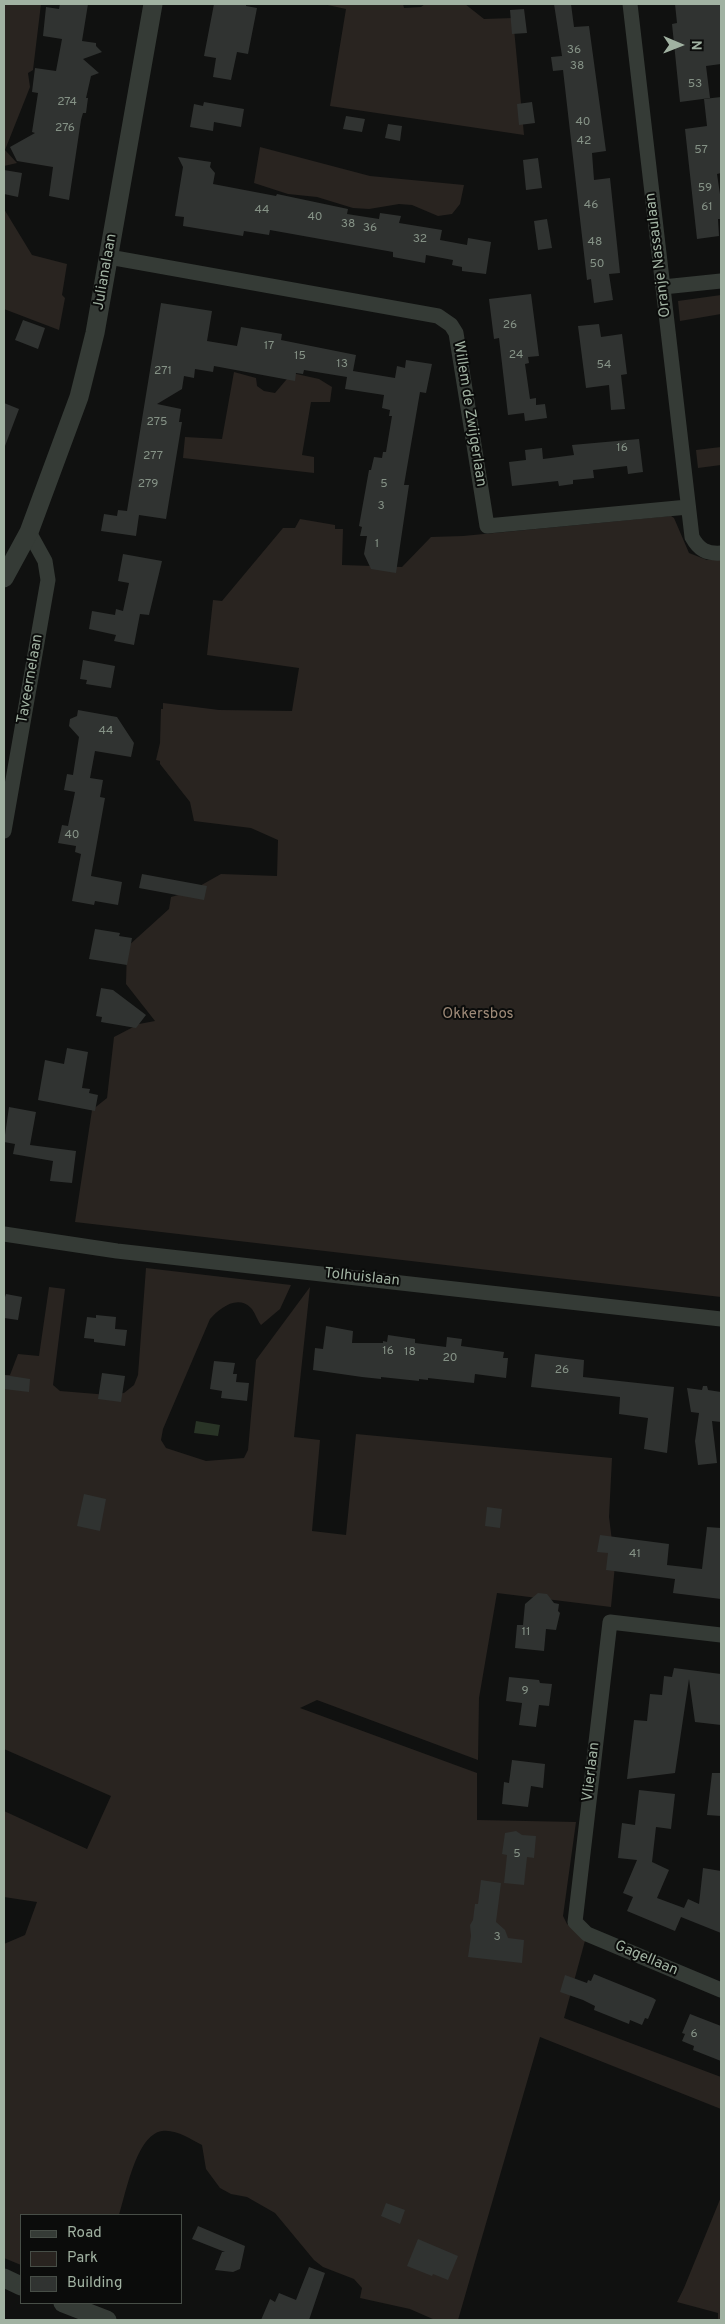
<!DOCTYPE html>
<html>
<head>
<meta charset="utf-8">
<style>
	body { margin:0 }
	#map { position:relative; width:725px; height:2324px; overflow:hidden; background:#101110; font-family:Overpass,sans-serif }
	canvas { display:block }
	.frame { position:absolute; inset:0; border:5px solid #a1b2a2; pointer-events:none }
	.legend { position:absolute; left:20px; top:2214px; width:162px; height:90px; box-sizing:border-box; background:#0b0c0b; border:1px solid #474e47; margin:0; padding:6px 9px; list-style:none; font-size:15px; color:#a1b2a2 }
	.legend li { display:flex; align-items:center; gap:10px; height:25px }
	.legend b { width:25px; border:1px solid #474e47 }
	.north { position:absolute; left:655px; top:20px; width:50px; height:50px; -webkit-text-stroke:4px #0b0c0b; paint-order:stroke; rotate:91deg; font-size:14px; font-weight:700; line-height:20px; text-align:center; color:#a1b2a2 }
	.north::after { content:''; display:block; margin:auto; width:18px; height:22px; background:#a1b2a2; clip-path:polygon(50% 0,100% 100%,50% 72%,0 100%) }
</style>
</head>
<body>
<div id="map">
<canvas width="725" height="2324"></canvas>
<div class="frame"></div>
<ul class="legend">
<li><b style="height:6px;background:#353b36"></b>Road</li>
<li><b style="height:14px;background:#292420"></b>Park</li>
<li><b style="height:14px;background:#303331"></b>Building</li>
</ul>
<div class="north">N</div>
</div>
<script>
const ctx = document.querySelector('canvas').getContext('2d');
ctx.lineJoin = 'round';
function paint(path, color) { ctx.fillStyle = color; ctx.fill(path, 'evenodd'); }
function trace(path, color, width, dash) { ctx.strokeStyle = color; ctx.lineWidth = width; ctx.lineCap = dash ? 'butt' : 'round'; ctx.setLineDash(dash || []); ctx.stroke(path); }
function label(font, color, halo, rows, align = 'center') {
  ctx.font = font + ' Overpass,sans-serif'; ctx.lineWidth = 4; ctx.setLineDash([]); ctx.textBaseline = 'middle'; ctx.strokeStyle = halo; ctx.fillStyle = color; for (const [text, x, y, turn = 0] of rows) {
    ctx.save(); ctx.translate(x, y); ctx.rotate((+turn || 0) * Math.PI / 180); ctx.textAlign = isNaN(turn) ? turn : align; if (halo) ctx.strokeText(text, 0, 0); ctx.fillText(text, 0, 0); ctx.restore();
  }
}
const green = new Path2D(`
	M4 4H41L33 70 28 73 30 87 5 150 17 163 4 166Z
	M323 4H403L404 8 421 7 425 4H465L484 19 513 18 524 135 330 106 346 9Z
	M260 147 370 176 464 185 460 204 452 214 438 216 412 205 399 204 369 209 353 208 317 197 288 194 254 183Z
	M4 209 32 255 67 264 62 295 65 298 59 330 4 309Z
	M721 295V314L680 321 678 301Z
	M234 372 256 378 257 386 264 391 275 393 292 373 319 379 332 387 330 402H311L302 455 314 457V473L183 458 185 437 222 439Z
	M721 447V465L698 468 696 450Z
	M671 516 674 518 689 553 707 560 721 558V1297L75 1222 92 1110 107 1098 114 1037 139 1024 155 1021 126 984 127 947 169 909 171 897 189 892 221 874 277 876 278 840 251 828 194 821 190 802 160 764V761L156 760 160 743 161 709H163V703L219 710 292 711 299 668 207 655 213 600 222 601 283 528H295L300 519 335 525V529H343L342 565 402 567 431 537 463 536Z
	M146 1268 291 1285 280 1309 261 1325C257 1320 255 1312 251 1308 237 1294 219 1309 210 1319L163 1429 161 1440 166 1448 206 1461 244 1458 248 1450 256 1360 310 1287 294 1437 320 1440 312 1531 346 1535 356 1434 612 1458 609 1517 615 1565 611 1607 497 1593 479 1698 478 1760 317 1700 300 1708 477 1773V1820L576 1822 563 1916 567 1924 586 1937 564 2018 721 2077V2109L540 2037 458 2320H435L410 2309 360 2298 362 2288 354 2279 323 2267 314 2260 275 2213 247 2197 231 2194 220 2188 206 2169 202 2145C190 2139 176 2129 162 2131 136 2135 126 2194 119 2215H21V2265L4 2258V1944L25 1935 37 1902 4 1897V1811L87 1849 111 1796 4 1749V1375H10L18 1354 39 1356 49 1287 65 1289 53 1385 60 1391 109 1395 124 1393 134 1385 138 1375Z
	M721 2197V2320H718V2313L677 2302 684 2288Z`);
const water = new Path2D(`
	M196 1421 220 1425 218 1436 194 1433Z`);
const building = new Path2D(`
	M60 4H88L82 41 96 43V46L102 52 83 59 99 73 91 76 86 98H88L86 113H83L81 120 69 200 49 196 53 167 17 161 10 147 35 133 32 132 38 93 32 92 35 68 56 71 62 39 43 36 46 7 59 9Z
	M214 4H246V6L257 8 248 54 237 52 231 80 213 77 216 58 204 56Z
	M554 4H571L574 27 589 26 606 151 592 153 594 180 610 178 620 273 609 274 613 300 594 303 591 279 587 280 563 70 553 71 551 57 562 56Z
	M675 4H721V64L706 66 710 98 680 102 672 24 677 23Z
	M524 9 527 33 512 34 510 10Z
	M721 97V173L717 174 721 201V219H718L719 236 697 239 685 129 707 126 704 99Z
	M204 102 244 109 241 127 214 122 213 131 190 127 194 104 203 106Z
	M532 102 535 123 519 125 517 104Z
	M346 116 365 119 362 132 343 129Z
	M388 124 402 126 400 141 385 138Z
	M178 157 211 162 210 167 215 173 213 184 276 196 277 194 348 209 347 214 379 219 380 213 401 216 399 223 442 230 440 240 467 245 468 238 491 242 486 274 462 271V267L452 265 453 260 426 255 425 263 393 257V252L270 230 269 235 244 231 243 236 183 226 184 217 175 216 183 167Z
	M538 158 542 188 526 190 523 160Z
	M4 170 22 173 18 197 4 194Z
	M547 219 552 248 538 250 534 221Z
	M531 294 539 356 528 357 529 363 525 364 530 399 536 398V405L545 404 547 418 525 421 524 413 508 415 499 338 494 339 489 299Z
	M161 303 212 311 207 341 237 346 241 327 282 334 281 340 356 355 353 371 395 378 397 366 405 368 406 360 432 364 426 393 420 392 404 485H409L396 573 371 569 364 554 367 536H360L362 527 359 526 369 470H371L374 457 382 458 383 452H386L392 416H389L390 410 382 408 384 395 345 389 347 377 304 370 303 374 296 373 295 381 214 366 213 372 195 369 194 378 184 376 182 389 157 404 181 409 179 422H182L166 519 139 515 136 536 101 531 104 514 117 516 118 510 127 511Z
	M23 320 45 328 38 349 15 340Z
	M599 324 601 337 622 334 627 374 621 375 625 409 611 410 609 385 586 388 578 326Z
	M4 403 19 409 5 446H4Z
	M639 439 643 472 628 474 627 466 593 470 594 478 573 480V484L559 486 558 481 512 486 509 462 526 460 525 450 542 448 543 459 574 455 572 445Z
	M123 554 162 561 149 615 140 614 134 645 114 641 116 635 89 629 92 611 115 615 116 609 123 611 129 583 118 581Z
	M83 660 115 666 111 688 86 684 87 680 80 679Z
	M78 710 117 717 134 743 131 757 95 751 90 778 103 780 100 797 105 798 91 876 122 882 118 905 95 901 94 905 72 901 81 854 75 852 76 846 58 843 62 825 68 826 75 792 64 790 67 774 73 775 79 737 69 726 70 719 77 716Z
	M142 874 207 886 204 900 139 888Z
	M95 929 120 933 119 936 132 938 127 965 89 959Z
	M101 988 113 990 146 1015 136 1028 101 1022 102 1017 96 1016Z
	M67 1048 88 1052 82 1088 90 1089 89 1093 98 1095 95 1111 38 1100 45 1060 64 1064Z
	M9 1107 36 1112 30 1145 76 1151 72 1183 50 1181 53 1161 13 1154 15 1144 4 1142Z
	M6 1294 22 1297 18 1320 4 1318V1300Z
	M96 1315 116 1317 115 1329 127 1330 125 1346 94 1342V1339L84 1338 87 1317 96 1318Z
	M326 1326 353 1331 352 1343H383V1341L387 1342 388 1335 415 1339V1343L446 1347 447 1337 462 1339 461 1346 504 1352 503 1358H508L506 1378 475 1374 474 1383 428 1378V1380L419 1379V1381L381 1377V1379L362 1377 313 1370 315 1348 323 1349Z
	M535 1354 584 1360 583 1377 674 1387 667 1453 644 1449 648 1418 619 1414 620 1397 531 1387Z
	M214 1361 235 1363 233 1374H237L236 1382 249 1383 247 1401 221 1398 222 1391 210 1389Z
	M102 1373 125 1376 121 1402 98 1399Z
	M4 1375 30 1379 29 1392 4 1389Z
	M703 1386H707L708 1390 721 1392V1422L712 1421 717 1463 698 1465 695 1441 699 1413 691 1412 687 1388 702 1390Z
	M84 1494 106 1499 100 1531 77 1526Z
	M487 1507 502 1509 500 1528 485 1526Z
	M707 1527 721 1528V1599L673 1593 675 1579 606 1570 608 1553 597 1552 600 1535 669 1544 667 1565 702 1569Z
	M538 1593 547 1594 554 1603 559 1604 558 1611 560 1613 556 1630 546 1629 544 1651 515 1648 517 1625H523L525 1604Z
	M674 1668 721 1674V1725L695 1722 689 1679 675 1773 627 1779 634 1720 647 1721 650 1694 662 1695 664 1676 672 1677Z
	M509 1677 539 1680 540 1683 552 1684 549 1706 539 1705 536 1727 519 1725 522 1703 506 1701Z
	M512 1760 545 1764 543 1788 531 1786 528 1807 502 1804 504 1782 509 1783Z
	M712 1773H721V1816L707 1815Z
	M639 1790 675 1794 671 1829 656 1827 652 1862 669 1870 657 1898 684 1908 688 1899 699 1904 703 1868 721 1871V1933L681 1917 675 1931 627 1911 633 1897 623 1893 637 1860 618 1858 622 1823 635 1825Z
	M516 1831 522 1835 536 1836 534 1858 527 1857 524 1885 504 1883 507 1855 502 1854 505 1833Z
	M481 1880 501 1883 496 1922 505 1930 508 1938 524 1940 522 1963 468 1957 471 1936 470 1925 473 1920 475 1904H478Z
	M594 1974 653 1998 656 2000 648 2019 645 2018 642 2025 630 2020 629 2024 594 2010 595 2006 583 2000 560 1992 565 1975 587 1983 588 1980 591 1981Z
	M690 2014 721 2026V2061L693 2050 694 2046 682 2041 685 2034 682 2033Z
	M386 2203 405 2210 400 2224 381 2216Z
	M198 2226 245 2246 240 2269 233 2272 215 2270 222 2252H225L192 2239Z
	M418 2239 458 2256 448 2280 433 2274 432 2276 407 2266Z
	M309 2267 325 2273 309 2320H261L270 2299 275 2302 279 2293 296 2300Z`);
const minor = new Path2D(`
	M630 4 692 537C699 550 707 554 721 553
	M109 257 438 316 451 325 456 333 487 526 688 507
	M663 287 721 281
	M4 831 48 580 45 561 29 532
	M4 1234 117 1251 721 1319
	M721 1635 610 1622 575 1922 587 1934 721 1990`);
const tertiary = new Path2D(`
	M4 578 29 532 79 397 95 333 153 4
	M4 2278 21 2286
	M63 2303 107 2320`);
const numberNames = [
	["36",574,51],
	["38",577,67],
	["53",695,85],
	["274",67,103],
	["40",583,123],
	["276",65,129],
	["42",584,142],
	["57",701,151],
	["59",705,189],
	["46",591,206],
	["61",707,208],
	["44",262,211],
	["40",315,218],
	["38",348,225],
	["36",370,229],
	["32",420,240],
	["48",595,243],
	["50",597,265],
	["26",510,326],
	["17",269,347],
	["24",516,356],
	["15",300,357],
	["13",342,365],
	["54",604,366],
	["271",163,372],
	["275",157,423],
	["16",622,449],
	["277",153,457],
	["279",148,485],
	["5",384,485],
	["3",381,507],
	["1",377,545],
	["44",106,732],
	["40",72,836],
	["16",388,1352],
	["18",410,1353],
	["20",450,1359],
	["26",562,1371],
	["41",635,1555],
	["11",526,1633],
	["9",525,1692],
	["5",517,1855],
	["3",497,1938],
	["6",694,2035]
];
const streetNames = [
	["Oranje Nassaulaan",659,255,-97],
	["Julianalaan",106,272,-80],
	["Willem de Zwijgerlaan",469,414,81],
	["Taveernelaan",31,679,-80],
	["Tolhuislaan",362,1278,6],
	["Vlierlaan",592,1772,-83],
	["Gagellaan",646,1959,23]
];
const parkNames = [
	["Okkersbos",478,1015]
];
paint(green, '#292420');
paint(water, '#293426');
paint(building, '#303331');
trace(minor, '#353b36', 15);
trace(tertiary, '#353b36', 19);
label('12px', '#859286', null, numberNames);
label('15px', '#a1b2a2', '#0b0c0b', streetNames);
label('15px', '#9d8977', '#0b0c0b', parkNames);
</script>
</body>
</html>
